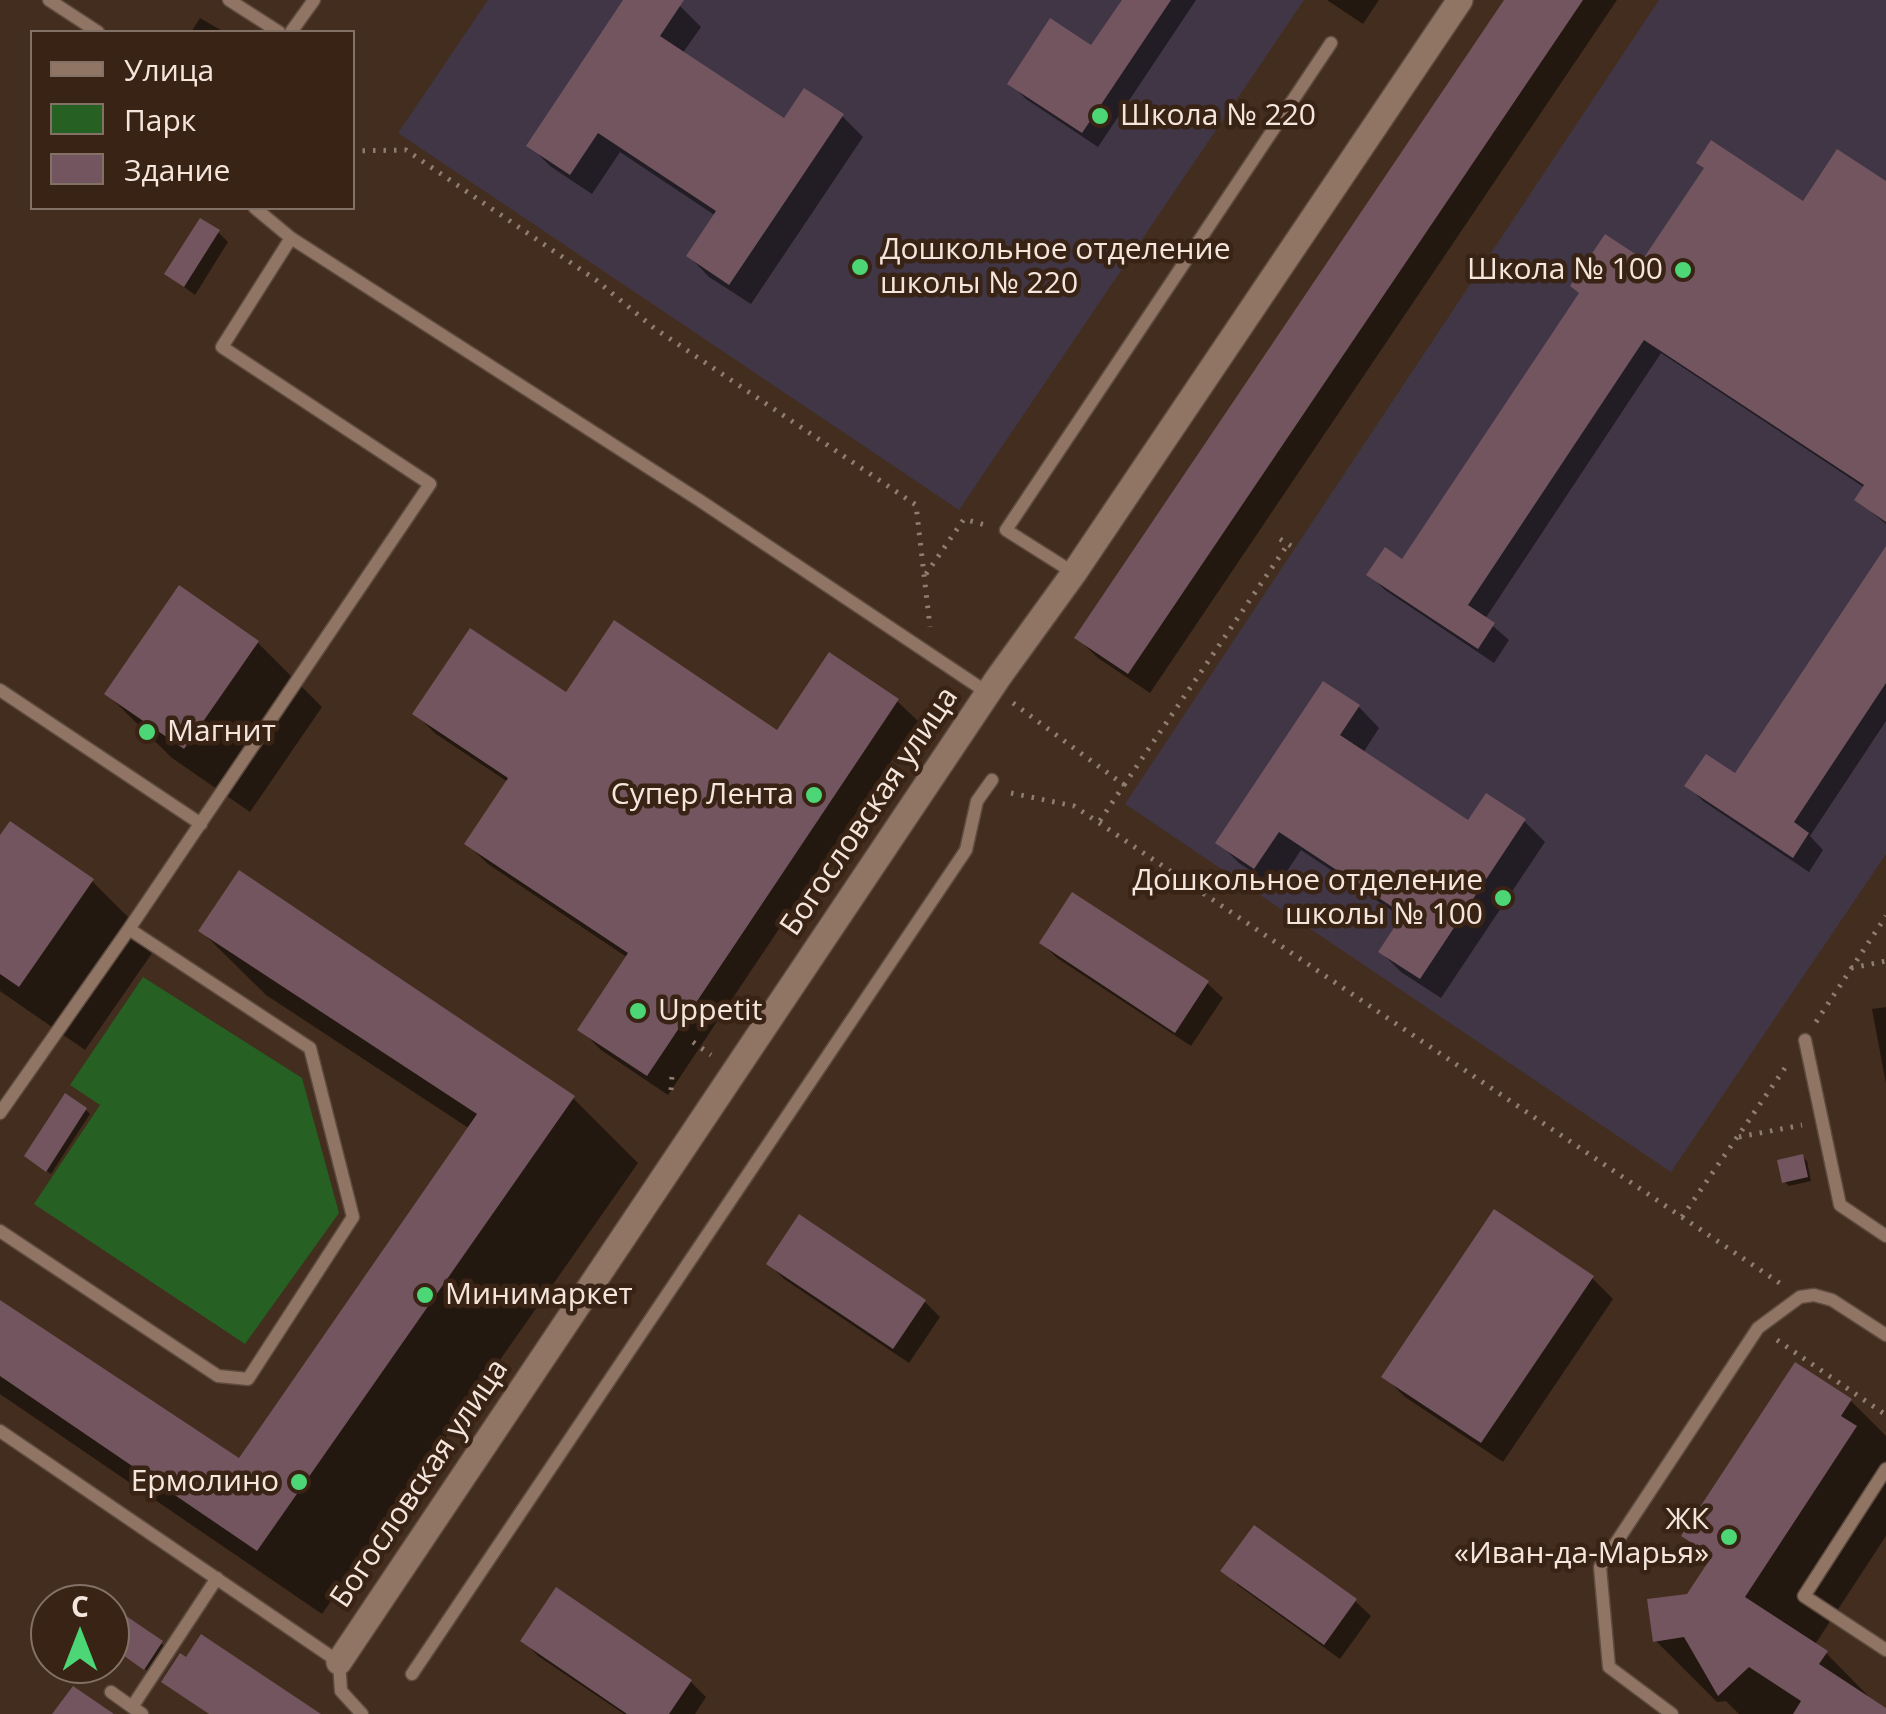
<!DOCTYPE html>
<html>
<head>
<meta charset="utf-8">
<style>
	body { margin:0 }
	#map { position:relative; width:1886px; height:1714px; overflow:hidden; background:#432d1e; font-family:"Open Sans",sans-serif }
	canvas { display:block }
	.legend { position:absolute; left:30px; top:30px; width:325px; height:180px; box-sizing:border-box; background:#392315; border:2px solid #847165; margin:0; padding:12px 18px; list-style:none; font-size:30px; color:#f5e6dd }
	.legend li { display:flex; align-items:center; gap:20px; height:50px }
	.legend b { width:50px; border:2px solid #847165 }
	.north { position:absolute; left:30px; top:1584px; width:100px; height:100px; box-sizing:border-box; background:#392315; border:2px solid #847165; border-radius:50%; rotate:0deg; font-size:28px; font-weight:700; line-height:40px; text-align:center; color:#f5e6dd }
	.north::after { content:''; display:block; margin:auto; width:35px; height:45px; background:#4cd676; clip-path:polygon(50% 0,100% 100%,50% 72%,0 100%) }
</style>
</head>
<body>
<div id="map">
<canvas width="1886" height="1714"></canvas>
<ul class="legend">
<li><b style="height:12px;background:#907565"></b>Улица</li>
<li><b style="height:28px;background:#266022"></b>Парк</li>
<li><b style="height:28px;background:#72555f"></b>Здание</li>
</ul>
<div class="north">С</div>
</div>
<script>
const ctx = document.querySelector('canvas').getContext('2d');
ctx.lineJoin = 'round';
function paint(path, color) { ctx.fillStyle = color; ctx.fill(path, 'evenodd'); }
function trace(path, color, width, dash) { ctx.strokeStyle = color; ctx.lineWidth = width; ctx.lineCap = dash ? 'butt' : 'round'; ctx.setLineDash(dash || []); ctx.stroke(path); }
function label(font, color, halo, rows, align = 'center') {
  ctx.font = font + ' "Open Sans",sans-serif'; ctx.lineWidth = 9; ctx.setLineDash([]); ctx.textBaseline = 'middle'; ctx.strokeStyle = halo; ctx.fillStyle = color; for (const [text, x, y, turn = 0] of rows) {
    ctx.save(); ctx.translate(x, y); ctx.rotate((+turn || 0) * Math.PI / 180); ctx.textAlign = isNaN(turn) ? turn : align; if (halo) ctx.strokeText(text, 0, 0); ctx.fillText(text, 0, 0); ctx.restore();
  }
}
const education = new Path2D(`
	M488 0H1304L959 510 398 133Z
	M1659 0H1886V854L1671 1172 1125 804Z`);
const green = new Path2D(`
	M143 977 302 1078 339 1213 245 1344 34 1204 100 1105 70 1085Z`);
const shadow = new Path2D(`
	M626 0H671L680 6 701 27 682 54 784 122 842 116 863 137 751 304 709 277 689 256 716 216 620 152 592 194 550 166 529 145Z
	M1125 0H1196L1098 147 1026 99 1010 83 1092 49Z
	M1327 0H1379L1363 24Z
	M1507 0H1617L1150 693 1098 658 1077 638Z
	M200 18 224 32H191Z
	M1699 163 1804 204 1886 184V524L1857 500 1865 488 1661 353 1485 619 1509 640 1494 663 1385 590 1369 575 1403 562 1644 263 1706 170Z
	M218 232 228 242 195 295 167 274Z
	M1886 550V721L1810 836 1823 850 1809 872 1703 801 1688 786 1736 777Z
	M258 643 322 707 250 812 172 758 107 694Z
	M1324 684 1359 707 1379 728 1363 753 1469 824 1524 821 1545 842 1441 998 1401 972 1381 952 1403 918 1301 850 1276 888 1239 863 1219 843Z
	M567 695 778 733 897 701 918 721 668 1095 601 1050 580 1029 628 958 488 864 467 844 508 782 436 734 415 714Z
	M0 839 92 881 157 946 85 1050 0 991Z
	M240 874 573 1098 638 1163 322 1614 0 1394V1303L240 1461 470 1129 266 995 201 931Z
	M1042 943 1207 983 1223 998 1191 1046 1057 958Z
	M1886 1007V1084L1872 1009Z
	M86 1110 90 1114 51 1174 31 1160Z
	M1802 1157 1807 1161 1811 1181 1789 1186 1785 1182Z
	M769 1264 925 1302 940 1317 909 1363 784 1279Z
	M1592 1278 1613 1299 1503 1462 1405 1397 1384 1376Z
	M1796 1365 1851 1401 1886 1436V1536L1814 1646 1826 1653 1886 1714H1739L1726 1701 1717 1702 1655 1640 1711 1562 1684 1536Z
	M1224 1571 1355 1601 1371 1616 1340 1659 1239 1586Z
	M557 1590 691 1682 706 1697 695 1714H624L538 1656 523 1640Z
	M119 1614 166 1647 149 1672 110 1645V1627Z`);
const building = new Path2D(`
	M623 0H684L660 36 784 118 804 88 844 114 729 285 686 256 716 211 598 133 570 175 526 146Z
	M1122 0H1171L1082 133 1007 84 1050 18 1091 45Z
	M1504 0H1583L1128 674 1074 638Z
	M1711 140 1803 201 1837 149 1886 181V522L1854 500 1864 485 1644 340 1468 605 1495 623 1478 649 1366 575 1385 547 1402 559 1579 293 1570 286 1605 234 1643 259 1704 168 1696 163Z
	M200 218 220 230 184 287 164 274Z
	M1886 546V683L1794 822 1809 833 1793 858 1684 786 1706 754 1735 773Z
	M179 585 259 641 184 749 104 694Z
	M614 620 777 730 829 652 899 699 647 1076 577 1030 628 953 464 844 508 778 412 714 470 628 566 692Z
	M1323 681 1360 705 1340 735 1468 820 1486 793 1526 819 1420 979 1378 952 1403 914 1279 832 1254 869 1215 843Z
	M10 821 94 879 19 987 0 974V835Z
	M239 870 575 1096 257 1551 0 1376V1300L239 1458 477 1114 198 931Z
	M1072 892 1209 981 1175 1033 1039 943Z
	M65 1093 87 1108 46 1172 24 1156Z
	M1803 1154 1808 1177 1782 1183 1777 1160Z
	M1494 1209 1594 1276 1481 1443 1381 1377Z
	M799 1214 926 1300 893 1349 766 1264Z
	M1795 1362 1852 1399 1841 1416 1857 1426 1745 1597 1828 1651 1819 1664 1886 1708V1714H1793L1801 1701 1749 1667 1718 1696 1684 1637 1653 1642 1647 1599 1687 1594 1712 1556 1681 1536Z
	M1254 1525 1357 1599 1324 1645 1220 1571Z
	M556 1587 692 1680 669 1714H627L520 1641Z
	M110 1605 163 1641 144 1670 110 1646Z
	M201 1634 321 1714H209L161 1682 180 1653 186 1657Z
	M73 1686 114 1714H52Z`);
const path = new Path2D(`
	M352 151 406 150 596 280 654 328 916 505 930 627
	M1280 539 1296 549
	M926 574 964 519 985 525
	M1013 703 1124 785 1099 822
	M1124 785 1288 544
	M1011 793 1074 806 1781 1284
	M1851 968 1886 961
	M1816 1022 1886 916
	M693 1042 711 1055
	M671 1090 672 1075
	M1739 1137 1802 1125
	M1682 1217 1787 1065
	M1777 1340 1886 1415`);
const lane = new Path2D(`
	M49 0 98 32
	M229 0 279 32
	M291 32 314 0
	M255 208 291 238 699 500 988 693
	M1074 573 1006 530 1331 43
	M0 690 201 824
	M1805 1040 1840 1205 1886 1236
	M0 1113 129 929 430 484 222 347 291 238
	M0 1231 218 1376 248 1379 353 1217 310 1048 129 929
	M0 1431 339 1662 341 1691 362 1714
	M1886 1469 1804 1596 1886 1650
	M412 1674 966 850 977 801 992 780
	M111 1692 132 1707
	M142 1714 132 1707 217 1578
	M1672 1714 1609 1667 1600 1567 1758 1328 1800 1297 1814 1295 1832 1300 1886 1335`);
const street = new Path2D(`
	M339 1662 998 678 1074 573 1460 0`);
const markers = [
	[1100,116,10,"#4cd676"],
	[860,267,10,"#4cd676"],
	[1683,270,10,"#4cd676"],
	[147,732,10,"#4cd676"],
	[814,795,10,"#4cd676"],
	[1503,898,10,"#4cd676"],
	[638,1011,10,"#4cd676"],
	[425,1295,10,"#4cd676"],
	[299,1482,10,"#4cd676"],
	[1729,1537,10,"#4cd676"]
];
const poiNames = [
	["Школа № 220",1120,116],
	["Дошкольное отделение",880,250],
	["школы № 220",880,284],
	["Школа № 100",1663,270,"right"],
	["Магнит",167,732],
	["Супер Лента",794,795,"right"],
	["Дошкольное отделение",1483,881,"right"],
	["школы № 100",1483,915,"right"],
	["Uppetit",658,1011],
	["Минимаркет",445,1295],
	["Ермолино",279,1482,"right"],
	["ЖК",1709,1520,"right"],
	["«Иван-да-Марья»",1709,1554,"right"]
];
const streetNames = [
	["Богословская улица",870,812,-56],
	["Богословская улица",420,1484,-56]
];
paint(education, '#403645');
paint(green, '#266022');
paint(shadow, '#0007');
paint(building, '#72555f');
trace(lane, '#5e4b3f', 15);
trace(street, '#5e4b3f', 28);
trace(path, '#907d71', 5, [2.5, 8]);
trace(lane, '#907565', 12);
trace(street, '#907565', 25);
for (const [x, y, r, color] of markers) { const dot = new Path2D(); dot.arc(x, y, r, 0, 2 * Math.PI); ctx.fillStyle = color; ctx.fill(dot); trace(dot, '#392315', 4); }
label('30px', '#f5e6dd', '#392315', poiNames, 'left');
label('30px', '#f5e6dd', '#392315', streetNames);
</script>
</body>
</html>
